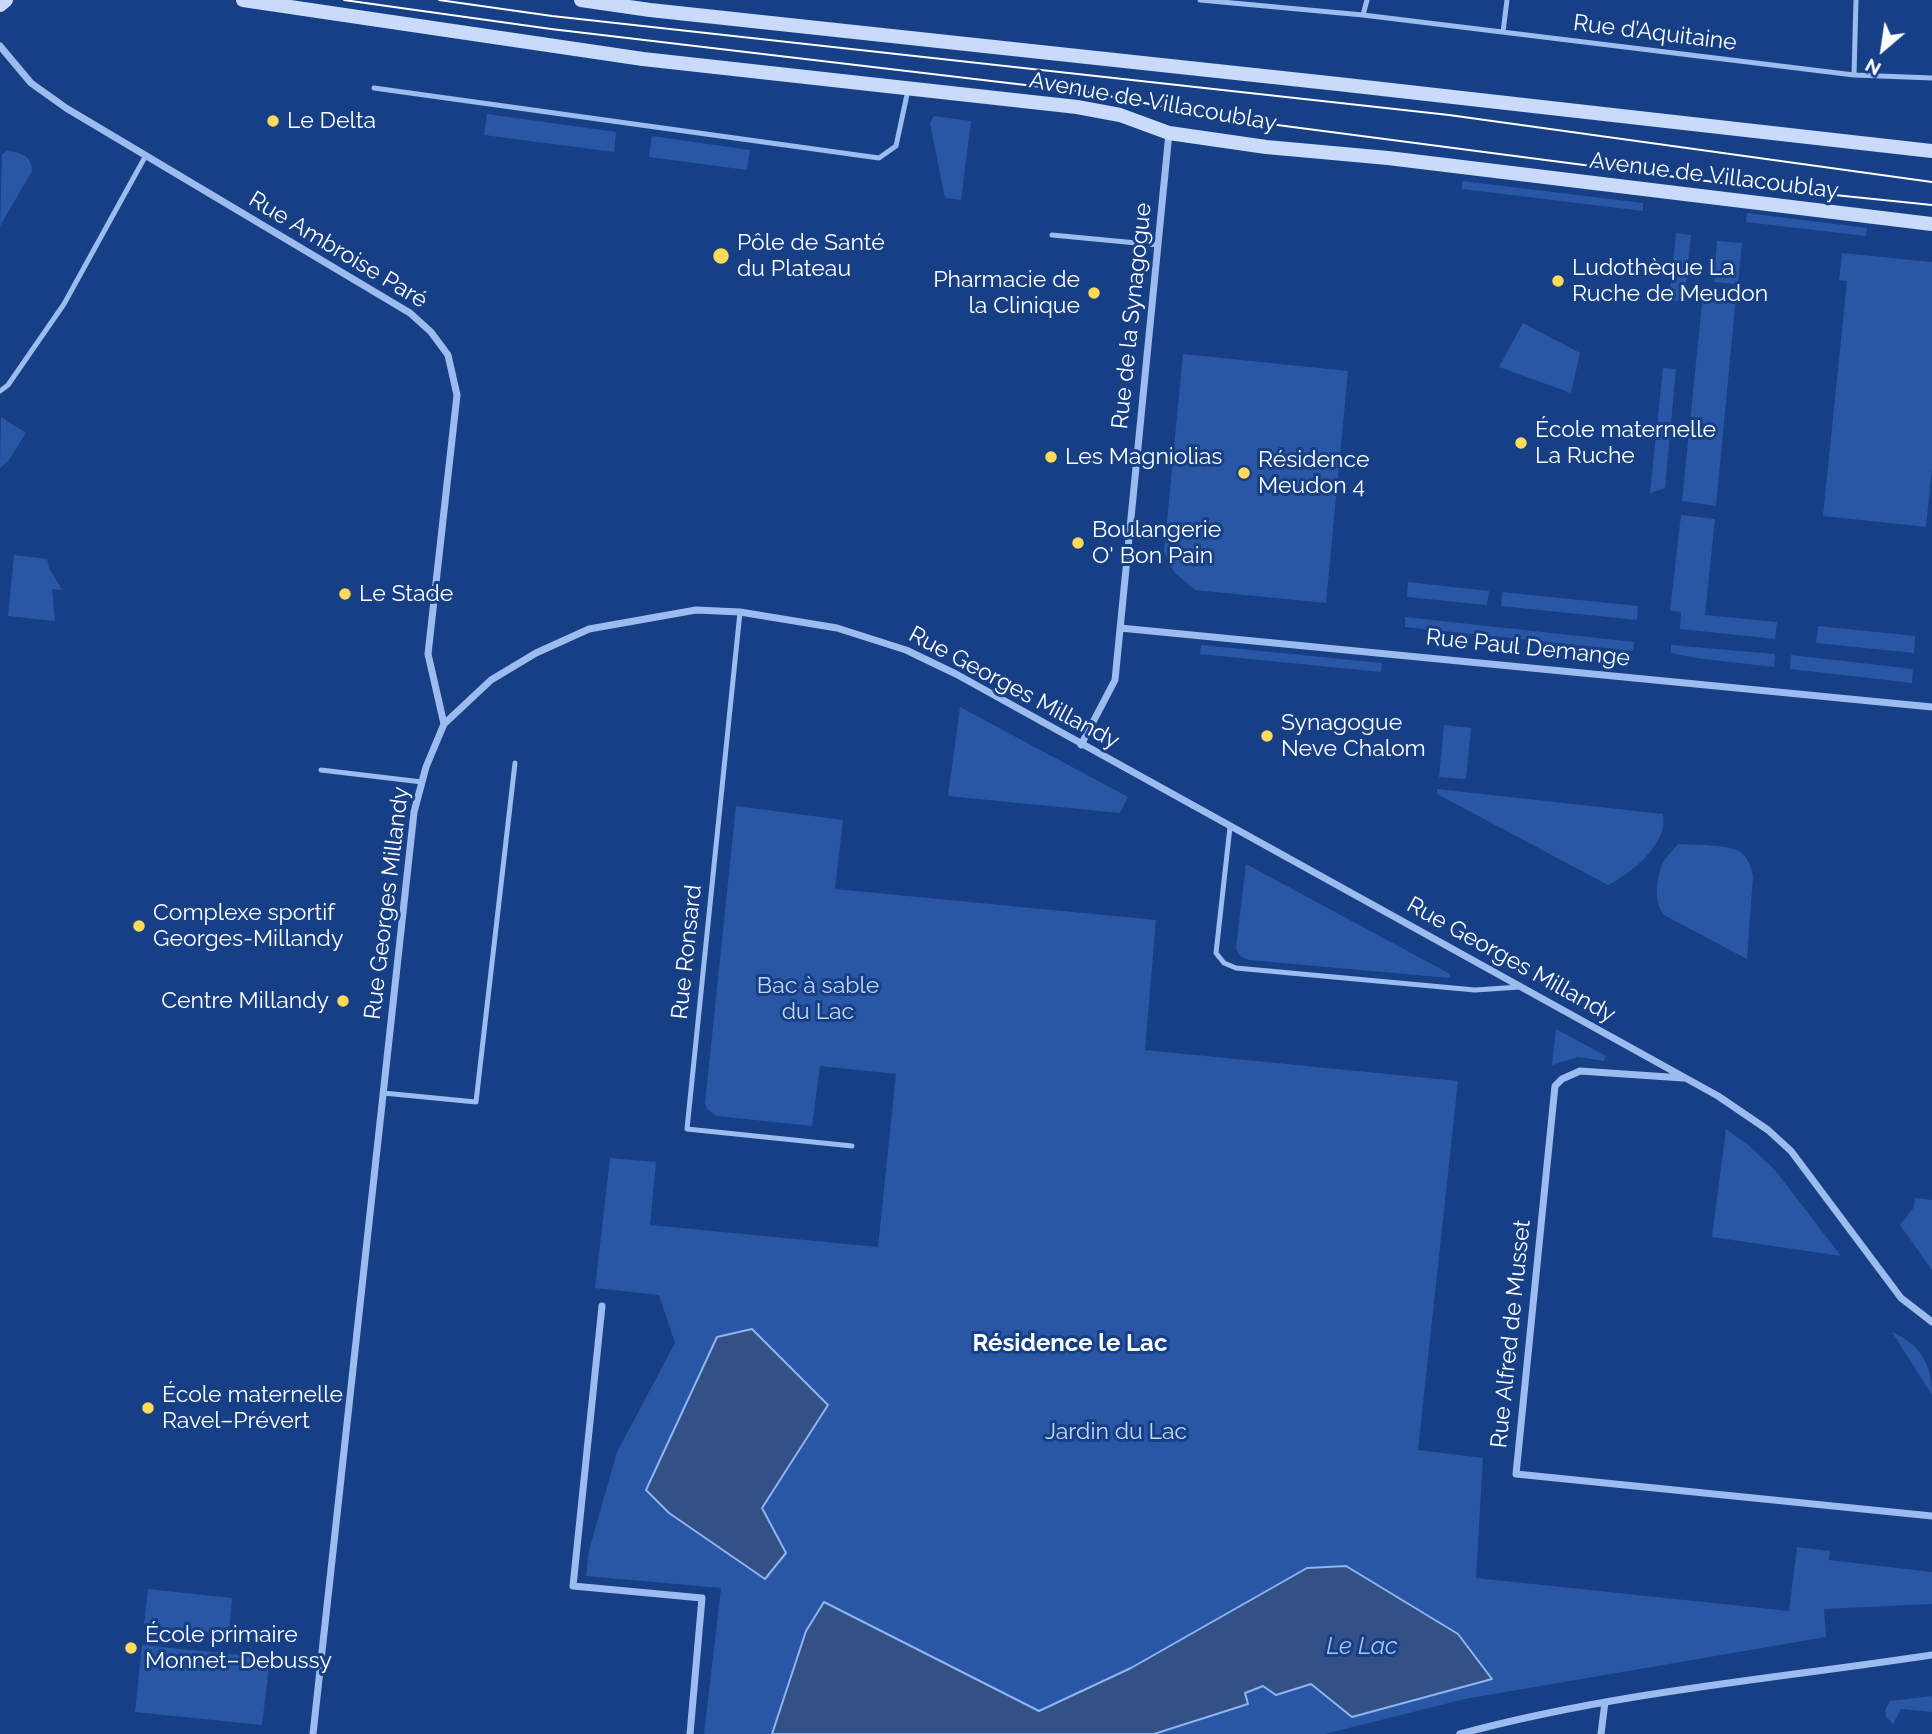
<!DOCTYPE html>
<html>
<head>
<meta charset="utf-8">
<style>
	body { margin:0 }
	#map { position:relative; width:1932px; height:1734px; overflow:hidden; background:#163f86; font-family:Raleway,sans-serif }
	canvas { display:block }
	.north { position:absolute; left:1848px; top:14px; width:70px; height:70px; -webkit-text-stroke:5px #163f86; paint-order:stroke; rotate:209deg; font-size:19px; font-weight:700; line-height:28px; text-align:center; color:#fff }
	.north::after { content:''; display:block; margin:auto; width:24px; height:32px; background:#fff; clip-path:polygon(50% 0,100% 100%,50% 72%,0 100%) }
</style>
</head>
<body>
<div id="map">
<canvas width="1932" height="1734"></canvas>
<div class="north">N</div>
</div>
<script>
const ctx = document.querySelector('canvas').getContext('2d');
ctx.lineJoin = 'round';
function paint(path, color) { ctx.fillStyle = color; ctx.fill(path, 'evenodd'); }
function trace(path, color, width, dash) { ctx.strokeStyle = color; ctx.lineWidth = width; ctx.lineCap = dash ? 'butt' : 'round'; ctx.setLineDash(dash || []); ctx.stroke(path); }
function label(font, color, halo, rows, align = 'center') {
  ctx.font = font + ' Raleway,sans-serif'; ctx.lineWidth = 6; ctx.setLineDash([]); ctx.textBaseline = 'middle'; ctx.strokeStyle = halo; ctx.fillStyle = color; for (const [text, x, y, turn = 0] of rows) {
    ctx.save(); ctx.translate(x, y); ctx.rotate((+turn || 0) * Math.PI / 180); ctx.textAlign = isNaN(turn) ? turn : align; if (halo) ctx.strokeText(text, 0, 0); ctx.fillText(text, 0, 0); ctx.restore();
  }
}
const green = new Path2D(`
	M487 114 616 132 614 152 484 135Z
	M934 116 971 121 961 200 945 198 930 123Z
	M652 136 750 150 747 170 649 157Z
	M7 151C21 152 32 156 32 171L0 226 2 154Z
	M1462 181 1643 203V211L1462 189Z
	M1747 213 1867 228 1866 236 1746 222Z
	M1676 233 1691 235 1684 300 1669 302Z
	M1717 241 1742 243 1738 284 1714 282Z
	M1842 253 1932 262V468L1926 527 1823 516 1847 281 1839 280Z
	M1703 294 1736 297 1716 506 1682 501Z
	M1523 323 1580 353 1571 393 1499 367Z
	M1183 354 1348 371 1326 603 1195 590 1174 572 1164 552Z
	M1663 368 1676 369 1665 488 1650 493Z
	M1 417 26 433 9 460 0 468Z
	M1681 515 1715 519 1705 615 1777 622 1775 639 1680 629 1681 612 1670 611Z
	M14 555 47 559 49 568 62 590 52 589 55 621 8 616Z
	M1408 582 1489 591 1487 605 1407 597Z
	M1502 592 1638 606 1637 620 1501 606Z
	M1405 617 1634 642 1633 651 1405 627Z
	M1818 626 1915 636 1914 653 1816 643Z
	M1201 645 1382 663 1381 672 1200 654Z
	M1671 645 1775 654 1774 667 1696 658 1671 653Z
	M1791 655 1913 669 1912 683 1790 669Z
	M960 707 1128 797 1120 813 948 796Z
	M1444 725 1471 728 1466 779 1439 777Z
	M1437 789 1663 814C1669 843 1631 874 1608 885L1437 794Z
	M736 806 843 820 835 889 1156 920 1145 1050 1458 1081 1418 1450 1483 1458 1476 1578 1789 1611 1797 1547 1830 1551 1829 1560 1932 1572V1604L1824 1609 1826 1637 1465 1699 1325 1734H704L721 1588 586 1576 589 1550 617 1452 675 1343 659 1295 595 1288 610 1158 656 1162 650 1225 878 1247 896 1074 820 1066 812 1126 717 1116 707 1109 705 1103Z
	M1678 844C1693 845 1729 844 1740 852 1748 857 1751 867 1753 876L1747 959 1664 915C1653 903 1656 875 1664 861 1668 855 1674 849 1678 844Z
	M1246 864 1450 974V978L1249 960C1242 957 1238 956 1236 948Z
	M1556 1029 1606 1056 1604 1061 1578 1057 1552 1065Z
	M1726 1129 1747 1144 1775 1170 1841 1256 1712 1237Z
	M1915 1198 1932 1200V1270L1900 1225 1914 1207Z
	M1892 1332C1920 1344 1932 1364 1932 1395Z
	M148 1589 232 1598 229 1634 144 1625Z
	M142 1645 270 1658 262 1725 135 1712Z
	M1932 1696V1712L1901 1709 1893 1724 1886 1717 1885 1710 1890 1701Z`);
const water = new Path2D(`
	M752 1329 828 1405 762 1508 786 1553 765 1579 669 1513 646 1490 717 1337Z
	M1346 1566 1458 1634 1492 1679 1352 1717 1311 1684 1276 1695 1263 1686 1245 1693 1248 1704 1154 1734H772L806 1631 824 1602 1039 1711 1131 1668 1307 1568Z`);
const lane = new Path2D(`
	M1200 0 1363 15 1854 75
	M1856 0 1854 75 1932 78
	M1363 15 1367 0
	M1503 32 1507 0
	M374 88 879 158 896 146 908 90
	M1052 235 1158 245
	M0 391 8 385 64 304 145 157
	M740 612 687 1129 852 1146
	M321 770 422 782
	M1230 827 1216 953 1224 963 1236 968 1475 990 1520 987
	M383 1093 476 1102 515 763`);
const street = new Path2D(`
	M0 46 31 83 66 108 410 313 431 332 448 355 457 395 428 654 444 724
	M1120 628 1932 707
	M1081 745 1115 680 1169 133
	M1683 1078 1580 1071 1562 1079 1555 1086 1516 1474 1932 1516
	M602 1306 573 1586 702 1598 690 1734
	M313 1734 414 812 426 767 444 724 491 680 536 653 589 629 696 610 740 612 837 628 906 650 956 674 1718 1096 1768 1130 1791 1151 1901 1298 1932 1322
	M1460 1734C1615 1692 1774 1679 1932 1655
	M1601 1734 1605 1702`);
const secondary = new Path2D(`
	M243 0 643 59 1077 107 1120 115 1169 133 1266 147 1388 158 1932 224
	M581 0 650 10 1338 84 1932 151
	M0 5 6 0`);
const tram = new Path2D(`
	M344 0 551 29 1093 93 1216 117 1737 185 1932 205
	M439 0 552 16 1449 115 1932 182`);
const markers = [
	[273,121,7,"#ffdb59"],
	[721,256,9,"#ffdb59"],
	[1558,281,7,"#ffdb59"],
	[1094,293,7,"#ffdb59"],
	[1521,443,7,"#ffdb59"],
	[1051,457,7,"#ffdb59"],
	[1244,473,7,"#ffdb59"],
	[1078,543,7,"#ffdb59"],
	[345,594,7,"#ffdb59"],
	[1267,736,7,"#ffdb59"],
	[139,926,7,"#ffdb59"],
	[343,1001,7,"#ffdb59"],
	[148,1408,7,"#ffdb59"],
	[131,1648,7,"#ffdb59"]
];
const streetNames = [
	["Rue d’Aquitaine",1655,33,7],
	["Avenue de Villacoublay",1153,102,10],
	["Avenue de Villacoublay",1714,176,7],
	["Rue Ambroise Paré",338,250,31],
	["Rue de la Synagogue",1132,316,-84],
	["Rue Paul Demange",1528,648,6],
	["Rue Georges Millandy",1014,688,28],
	["Rue Georges Millandy",387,903,-83],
	["Rue Ronsard",687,952,-84],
	["Rue Georges Millandy",1511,960,29],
	["Rue Alfred de Musset",1511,1334,-84]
];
const poiNames = [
	["Le Delta",287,121],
	["Pôle de Santé",737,243],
	["du Plateau",737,269],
	["Ludothèque La",1572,268],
	["Ruche de Meudon",1572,294],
	["Pharmacie de",1080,280,"right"],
	["la Clinique",1080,306,"right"],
	["École maternelle",1535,430],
	["La Ruche",1535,456],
	["Les Magniolias",1065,457],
	["Résidence",1258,460],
	["Meudon 4",1258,486],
	["Boulangerie",1092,530],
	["O' Bon Pain",1092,556],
	["Le Stade",359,594],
	["Synagogue",1281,723],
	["Neve Chalom",1281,749],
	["Complexe sportif",153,913],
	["Georges-Millandy",153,939],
	["Centre Millandy",329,1001,"right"],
	["École maternelle",162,1395],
	["Ravel–Prévert",162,1421],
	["École primaire",145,1635],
	["Monnet–Debussy",145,1661]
];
const parkNames = [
	["Bac à sable",818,986],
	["du Lac",818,1012],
	["Jardin du Lac",1116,1432]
];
const neighbourhoodNames = [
	["Résidence le Lac",1070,1344]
];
const waterNames = [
	["Le Lac",1362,1647]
];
paint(green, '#2957a5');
paint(water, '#335186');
trace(water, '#8eb5f0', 2);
trace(lane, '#9cbbee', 5);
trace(street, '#9cbbee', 7);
trace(secondary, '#c9dafa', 14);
trace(tram, '#fff', 2);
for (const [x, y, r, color] of markers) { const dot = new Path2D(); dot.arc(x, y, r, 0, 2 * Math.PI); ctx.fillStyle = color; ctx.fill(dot); trace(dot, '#163f86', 2.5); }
label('23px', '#fff', '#163f86', streetNames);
label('23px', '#fff', '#163f86', poiNames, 'left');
label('23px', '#c2d7fa', '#163f86', parkNames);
label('bold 24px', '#fff', '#163f86', neighbourhoodNames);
label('italic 24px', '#a7c5f5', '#163f86', waterNames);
</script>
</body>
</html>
